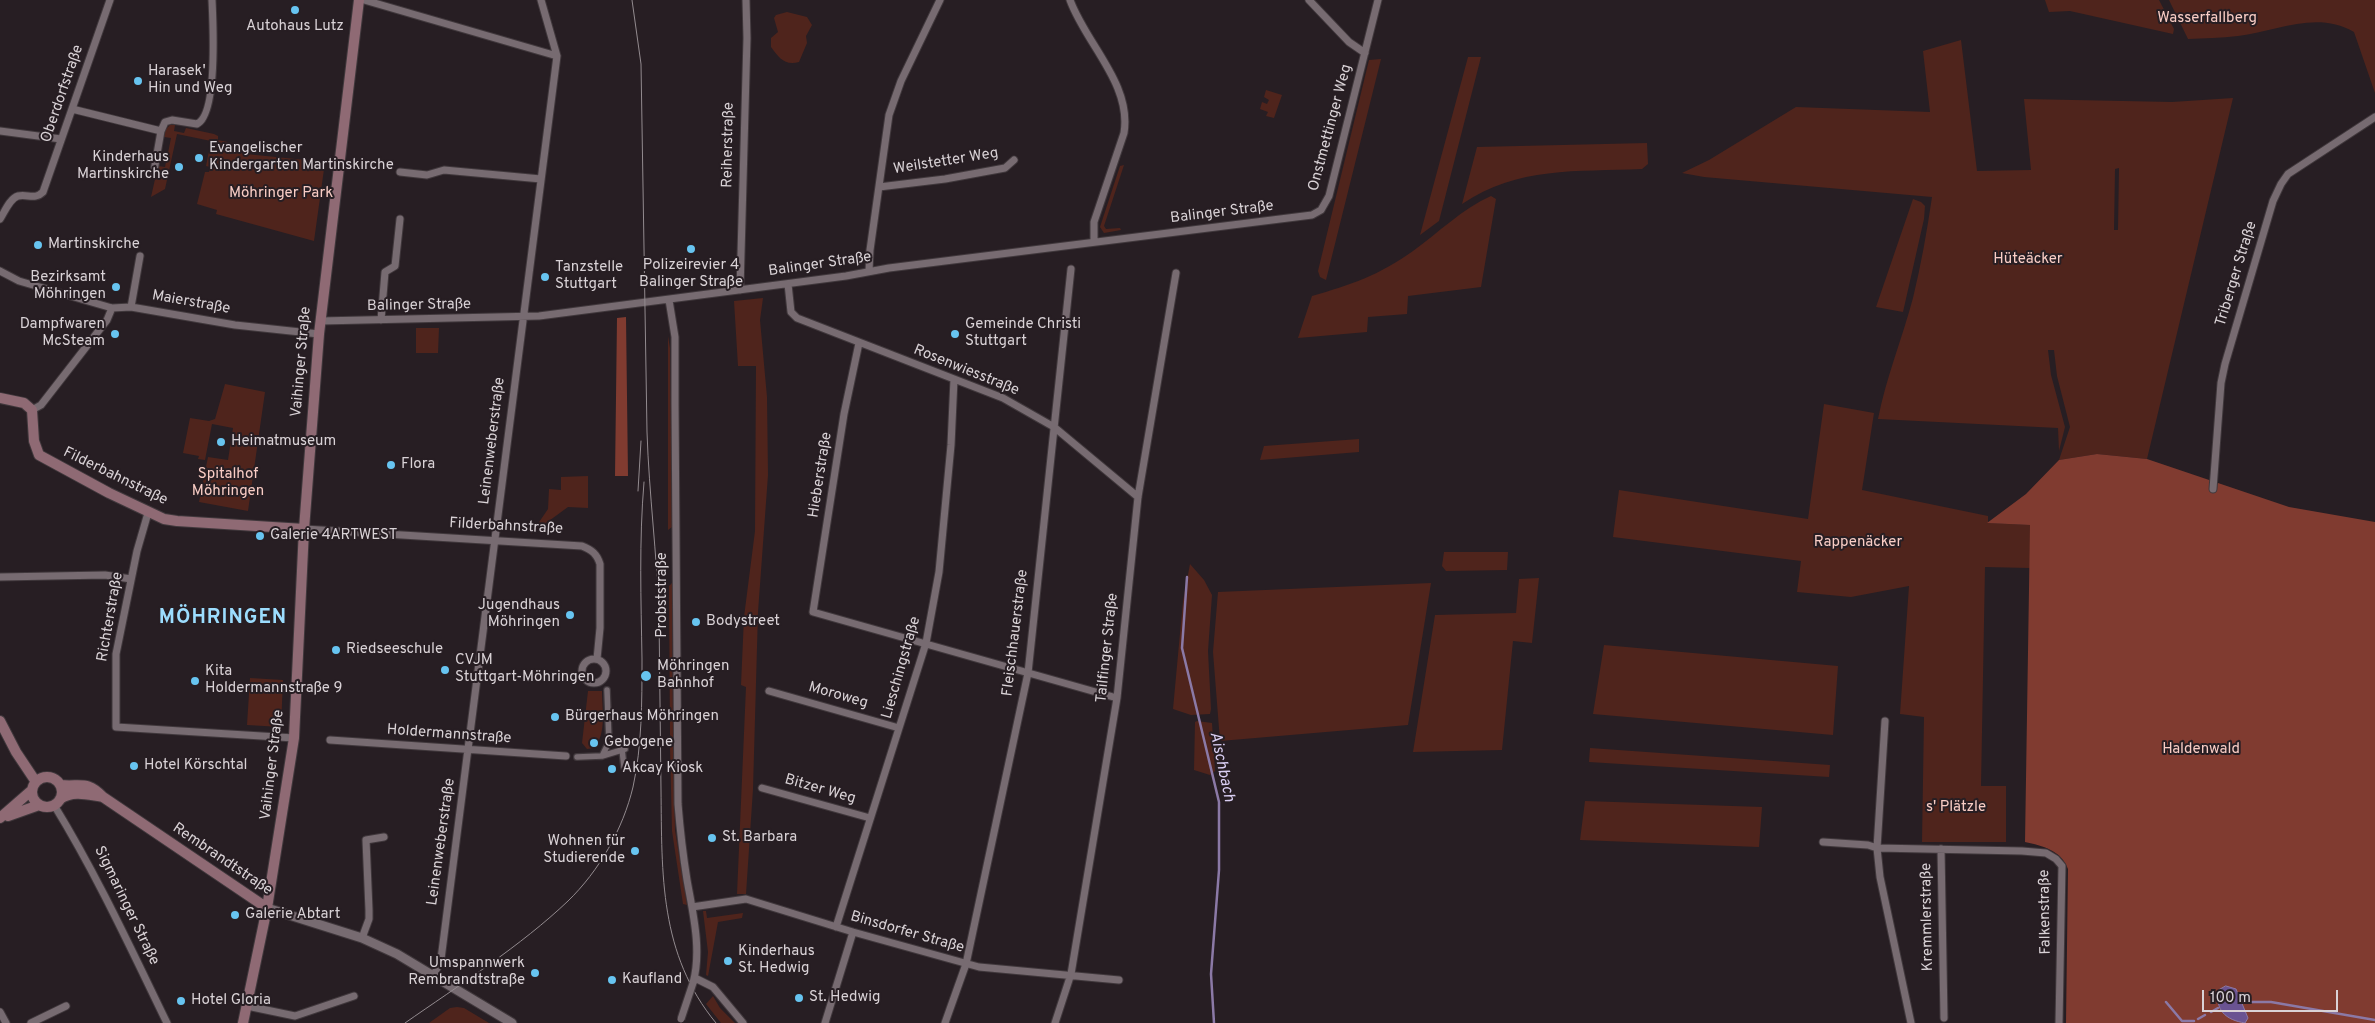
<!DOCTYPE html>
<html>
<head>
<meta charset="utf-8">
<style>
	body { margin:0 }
	#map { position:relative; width:2375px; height:1023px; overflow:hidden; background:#271e23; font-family:Overpass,sans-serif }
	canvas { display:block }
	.scale { position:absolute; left:2202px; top:990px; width:136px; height:22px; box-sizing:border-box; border:2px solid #d9d2d6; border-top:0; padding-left:6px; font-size:15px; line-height:18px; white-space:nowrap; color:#d9d2d6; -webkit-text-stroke:4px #271e23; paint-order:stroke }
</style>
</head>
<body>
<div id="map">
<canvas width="2375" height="1023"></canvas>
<div class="scale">100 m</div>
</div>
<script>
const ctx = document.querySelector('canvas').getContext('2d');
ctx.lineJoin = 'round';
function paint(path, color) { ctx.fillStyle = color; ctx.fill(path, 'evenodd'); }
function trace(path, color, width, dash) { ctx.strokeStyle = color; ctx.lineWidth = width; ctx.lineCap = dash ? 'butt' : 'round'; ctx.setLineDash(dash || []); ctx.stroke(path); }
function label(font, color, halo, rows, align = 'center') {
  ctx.font = font + ' Overpass,sans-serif'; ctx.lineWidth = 4; ctx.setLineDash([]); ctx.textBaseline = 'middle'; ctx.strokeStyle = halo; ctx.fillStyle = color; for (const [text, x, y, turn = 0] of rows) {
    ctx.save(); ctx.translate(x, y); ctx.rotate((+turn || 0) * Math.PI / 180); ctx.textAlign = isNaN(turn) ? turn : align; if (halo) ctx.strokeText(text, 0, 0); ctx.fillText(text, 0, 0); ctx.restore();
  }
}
const green = new Path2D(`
	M2045 0H2159L2174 29 2173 34 2070 11 2049 12Z
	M2169 0H2375V93L2354 32C2317 10 2277 31 2238 36 2221 38 2204 38 2188 39Z
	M787 12 807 17 812 25 806 36 807 43 799 62C785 66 779 58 771 47V38L778 32 774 18 776 15Z
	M1961 40 1977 171 2031 170 2024 99 2172 102 2233 98 2147 459 2097 454 2059 460 2070 427 2057 376 2054 350H2048L2051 375 2065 427 2059 451 2058 428 1878 419C1886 378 1902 339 1913 298 1921 265 1927 231 1932 197L1704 177 1682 173 1709 160 1796 107 1930 112 1923 51ZM2119 168 2118 230H2114L2115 169Z
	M1468 57H1481L1439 221 1420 235Z
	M1381 59 1326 280 1320 277 1318 271 1369 60Z
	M1266 90 1282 95 1274 118 1266 116 1268 112 1260 109 1262 102 1267 104 1269 100 1264 97Z
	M170 125H175L174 131 184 133 186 128 214 134 218 136V140L246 146V154L325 162 314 241 216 214 217 210 197 204 205 172H209L210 167 206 166 211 141 177 134 165 189 151 197 158 166 165 167 167 157 160 155 161 152 168 153 171 138 164 137 165 130Z
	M1647 143 1648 164 1642 169C1576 172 1518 166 1462 204L1477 147Z
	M1124 165 1104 226 1106 229 1120 228 1121 230 1104 233 1100 227 1120 166Z
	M1491 196 1496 199 1481 287 1408 296 1407 314 1368 317 1367 332 1298 338 1312 296C1350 285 1380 275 1413 251 1438 233 1462 209 1491 196Z
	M1913 199 1921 202 1925 206 1924 219 1903 312 1876 307Z
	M763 298 760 320 767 397 768 475 758 612 753 789 746 894H737L746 687 741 685 744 617 755 531 756 366H738L734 301Z
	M416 328H439L438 353H416Z
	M668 336 670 348 672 527 668 530Z
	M225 384 265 392 248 511 199 502 208 457 228 460 233 428 212 424 205 460 198 459 199 456 183 453 190 418 209 421 215 419Z
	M1824 404 1874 413 1862 490 1988 516V523L2030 525V568L1985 567 1981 786H2006V842H1922L1924 717 1900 714 1909 586 1851 597 1797 592 1801 561 1613 537 1619 490 1808 519Z
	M1359 439V452L1260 460 1264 446Z
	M588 476V508L568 507 531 534 548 509 549 489 561 490V477Z
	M1444 552H1508L1507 570 1446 571 1442 566Z
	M1190 564 1204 580 1212 595 1208 651 1211 709 1210 714 1191 715 1173 709 1183 601Z
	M1539 578 1532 643 1513 641 1502 750 1413 752 1435 615 1516 613 1519 579Z
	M672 583 673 738 670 735 669 586Z
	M1431 583 1408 725 1220 741 1213 652 1218 592Z
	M1604 645 1838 666 1833 735 1593 714Z
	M250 678 283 680 281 727 247 725Z
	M588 691H602C602 709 607 734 594 748L587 749 582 743Z
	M1197 721 1212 723 1215 771 1210 775 1194 770 1195 722Z
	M673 744 675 830 687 905 683 904 672 831 670 746Z
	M1590 748 1830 765 1829 777 1589 762Z
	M1585 801 1762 807 1759 847 1580 840Z
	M703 911H706L707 918 743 913 742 918 718 922 708 976 706 975 708 952Z
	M713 996 720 1008 735 1023H721L706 1004Z
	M457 1007 464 1008 489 1023H429L450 1008Z`);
const forest = new Path2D(`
	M626 317 628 476H615L617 318Z
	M2097 454 2147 459 2289 507 2375 522V1023H2066L2068 869C2061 850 2043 846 2025 842L2030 525 1987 523 2026 494 2059 460Z`);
const water = new Path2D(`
	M2226 986 2236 989 2248 1018 2245 1023C2226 1020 2214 1010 2219 990Z`);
const stream = new Path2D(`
	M1187 577 1182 648 1219 802V870L1211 974 1214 1023
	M2166 1002 2182 1021H2194
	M2241 1002H2271L2375 1020
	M2211 1012 2218 1008
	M2198 1019 2205 1015`);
const pedestrian = new Path2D(`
	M622 749 624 767
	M602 756 609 742 607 690
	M577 757 602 756 625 749`);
const minor = new Path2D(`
	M364 0 557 56
	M1070 0C1086 44 1132 84 1124 133L1094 222V242
	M1309 0 1349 42 1365 53
	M72 109 161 131
	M0 131 61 139
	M154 171 161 131 165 122 172 120 197 124C218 114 213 22 212 0
	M400 172 427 175 444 170 541 179
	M879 187 945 179 1005 168 1014 160
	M0 219C4 213 10 198 18 196 28 194 35 200 43 192L110 0
	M0 271 19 281 112 308 131 307 235 325 319 334
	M869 271 870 250 889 115 901 81 940 0
	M788 284 791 312 797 318 1003 398 1054 427 1138 497
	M740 290 747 38 746 0
	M669 300 675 337V404L678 804C680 829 683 855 687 880 693 914 702 950 693 983
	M131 307 140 256
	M381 320 385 272 395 266 400 219
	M320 321 539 316 846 276 889 268 1312 215 1321 210 1329 196 1378 0
	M859 343 844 414 813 612 1117 698
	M32 410 41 405 107 320 112 308
	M2213 489 2221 383 2225 364 2273 201 2281 184 2288 174 2375 117
	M148 513 137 551 116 654V727L294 738
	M304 529 582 546C592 550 597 554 600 564V628L597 659
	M0 577 105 575 131 579
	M582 671a12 12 0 1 1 24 0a12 12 0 1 1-24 0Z
	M769 691 899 728
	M330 740 566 756
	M762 788 870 818
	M54 805C97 875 131 949 167 1023
	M1823 842 1868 845 1877 848 1885 721
	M1941 849 1944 1018
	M692 907 746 899 853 932 979 967 1119 980
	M836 927 926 643 939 572 951 445 954 379
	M362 938 369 919V910L366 840 384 837
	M434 975 441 959 557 56 541 0
	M695 978 713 987 743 1023
	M247 1006 295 1016 354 996
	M0 1012 6 1023
	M31 1023 66 1006
	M825 1023 853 932
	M945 1023 966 964 1028 673 1071 269
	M1055 1023 1071 974 1117 698 1138 497 1176 273
	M1911 1023 1880 877 1877 848 2022 851 2046 853 2056 859 2062 866 2059 1023`);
const tertiary = new Path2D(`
	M267 908 362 938 397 954 512 1023`);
const secondary = new Path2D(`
	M0 398 24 403 32 410 34 441 39 455 109 493 164 519 177 521 304 529
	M0 721 16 752 36 782
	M32 792a15 15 0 1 1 30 0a15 15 0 1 1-30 0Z
	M60 785C81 787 87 780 103 797L267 908
	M60 799C74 790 88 795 103 797
	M8 816 39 805
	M0 818 32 790
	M243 1023 267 908 294 738 304 529 319 334 359 0`);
const tram = new Path2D(`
	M632 0 641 64 647 432C649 494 657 554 659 616 660 674 660 732 661 790 662 874 659 954 716 1023
	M638 491 641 441
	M405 1023C458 986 522 945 568 901 599 871 623 829 633 787 642 746 642 702 642 659 641 600 639 541 644 482`);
const minorBridge = new Path2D(`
	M681 1019 693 983`);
const markers = [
	[295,10,5,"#67c4f0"],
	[138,81,5,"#67c4f0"],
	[199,158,5,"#67c4f0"],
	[179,167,5,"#67c4f0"],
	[38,245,5,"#67c4f0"],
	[691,249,5,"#67c4f0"],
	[545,277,5,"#67c4f0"],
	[116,287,5,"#67c4f0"],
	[115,334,5,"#67c4f0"],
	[955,334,5,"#67c4f0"],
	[221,442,5,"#67c4f0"],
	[391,465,5,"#67c4f0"],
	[260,536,5,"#67c4f0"],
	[570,615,5,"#67c4f0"],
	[696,622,5,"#67c4f0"],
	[336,650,5,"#67c4f0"],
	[445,670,5,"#67c4f0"],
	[646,676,6,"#67c4f0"],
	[195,681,5,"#67c4f0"],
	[555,717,5,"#67c4f0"],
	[594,743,5,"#67c4f0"],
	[134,766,5,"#67c4f0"],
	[612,769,5,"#67c4f0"],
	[712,838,5,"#67c4f0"],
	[635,851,5,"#67c4f0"],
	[235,915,5,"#67c4f0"],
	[728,961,5,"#67c4f0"],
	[535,973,5,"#67c4f0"],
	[612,980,5,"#67c4f0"],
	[799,998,5,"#67c4f0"],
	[181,1001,5,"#67c4f0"]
];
const parkNames = [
	["Wasserfallberg",2207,19],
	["Möhringer Park",281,194],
	["Hüteäcker",2028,260],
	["Spitalhof",228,475],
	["Möhringen",228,492],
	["Rappenäcker",1858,543],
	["Haldenwald",2201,750],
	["s' Plätzle",1956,808]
];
const poiNames = [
	["Autohaus Lutz",295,27,"center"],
	["Harasek'",148,72],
	["Hin und Weg",148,89],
	["Evangelischer",209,149],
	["Kindergarten Martinskirche",209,166],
	["Kinderhaus",169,158,"right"],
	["Martinskirche",169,175,"right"],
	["Martinskirche",48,245],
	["Polizeirevier 4",691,266,"center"],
	["Balinger Straße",691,283,"center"],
	["Tanzstelle",555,268],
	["Stuttgart",555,285],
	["Bezirksamt",106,278,"right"],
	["Möhringen",106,295,"right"],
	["Dampfwaren",105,325,"right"],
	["McSteam",105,342,"right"],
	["Gemeinde Christi",965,325],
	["Stuttgart",965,342],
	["Heimatmuseum",231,442],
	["Flora",401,465],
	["Galerie 4ARTWEST",270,536],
	["Jugendhaus",560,606,"right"],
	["Möhringen",560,623,"right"],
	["Bodystreet",706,622],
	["Riedseeschule",346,650],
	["CVJM",455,661],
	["Stuttgart-Möhringen",455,678],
	["Möhringen",657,667],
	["Bahnhof",657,684],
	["Kita",205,672],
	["Holdermannstraße 9",205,689],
	["Bürgerhaus Möhringen",565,717],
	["Gebogene",604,743],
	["Hotel Körschtal",144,766],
	["Akcay Kiosk",622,769],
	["St. Barbara",722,838],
	["Wohnen für",625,842,"right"],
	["Studierende",625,859,"right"],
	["Galerie Abtart",245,915],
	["Kinderhaus",738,952],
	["St. Hedwig",738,969],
	["Umspannwerk",525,964,"right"],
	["Rembrandtstraße",525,981,"right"],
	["Kaufland",622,980],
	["St. Hedwig",809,998],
	["Hotel Gloria",191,1001]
];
const streetNames = [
	["Oberdorfstraße",63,94,-71],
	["Onstmettinger Weg",1331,128,-75],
	["Reiherstraße",729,145,-89],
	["Weilstetter Weg",946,162,-9],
	["Balinger Straße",1222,213,-7],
	["Balinger Straße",820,265,-8],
	["Triberger Straße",2237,274,-73],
	["Maierstraße",191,303,10],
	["Balinger Straße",419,306,-1],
	["Vaihinger Straße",302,362,-85],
	["Rosenwiesstraße",966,371,22],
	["Leinenweberstraße",493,441,-83],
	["Hieberstraße",821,475,-81],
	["Filderbahnstraße",115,477,26],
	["Filderbahnstraße",506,527,3],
	["Probststraße",663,595,-90],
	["Richterstraße",111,617,-80],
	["Fleischhauerstraße",1016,633,-83],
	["Tailfinger Straße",1108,648,-84],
	["Lieschingstraße",902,668,-74],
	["Moroweg",838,696,16],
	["Holdermannstraße",449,735,4],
	["Vaihinger Straße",273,765,-83],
	["Bitzer Weg",820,790,16],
	["Leinenweberstraße",442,842,-82],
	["Rembrandtstraße",222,860,34],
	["Sigmaringer Straße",126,906,64],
	["Falkenstraße",2046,912,-91],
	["Kremmlerstraße",1928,917,-91],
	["Binsdorfer Straße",907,933,16]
];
const waterNames = [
	["Aischbach",1221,767,78]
];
const districtNames = [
	["MÖHRINGEN",223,619]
];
paint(green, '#4f241c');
paint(forest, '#803b30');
paint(water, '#6a5391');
trace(water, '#8b79a6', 1);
trace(stream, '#8b79a6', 2.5);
trace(pedestrian, '#40383c', 8);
trace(minor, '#40383c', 9);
trace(tertiary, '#40383c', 11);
trace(secondary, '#40383c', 12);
trace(pedestrian, '#776b71', 5.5);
trace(minor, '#776b71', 7);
trace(tertiary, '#776b71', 9);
trace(secondary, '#8f6a74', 10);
trace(tram, '#938b8f', 1);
trace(minorBridge, '#40383c', 9, []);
trace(minorBridge, '#776b71', 7);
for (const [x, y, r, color] of markers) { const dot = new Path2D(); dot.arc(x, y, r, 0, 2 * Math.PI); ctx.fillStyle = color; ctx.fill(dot); trace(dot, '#271e23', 2); }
label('15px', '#f9cdc5', '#271e23', parkNames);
label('15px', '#d9d2d6', '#271e23', poiNames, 'left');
label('15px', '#d9d2d6', '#271e23', streetNames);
label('italic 16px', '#d9cef2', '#271e23', waterNames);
ctx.letterSpacing = '1px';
label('bold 20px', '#9cddfe', '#271e23', districtNames);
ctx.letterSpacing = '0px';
</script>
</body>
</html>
